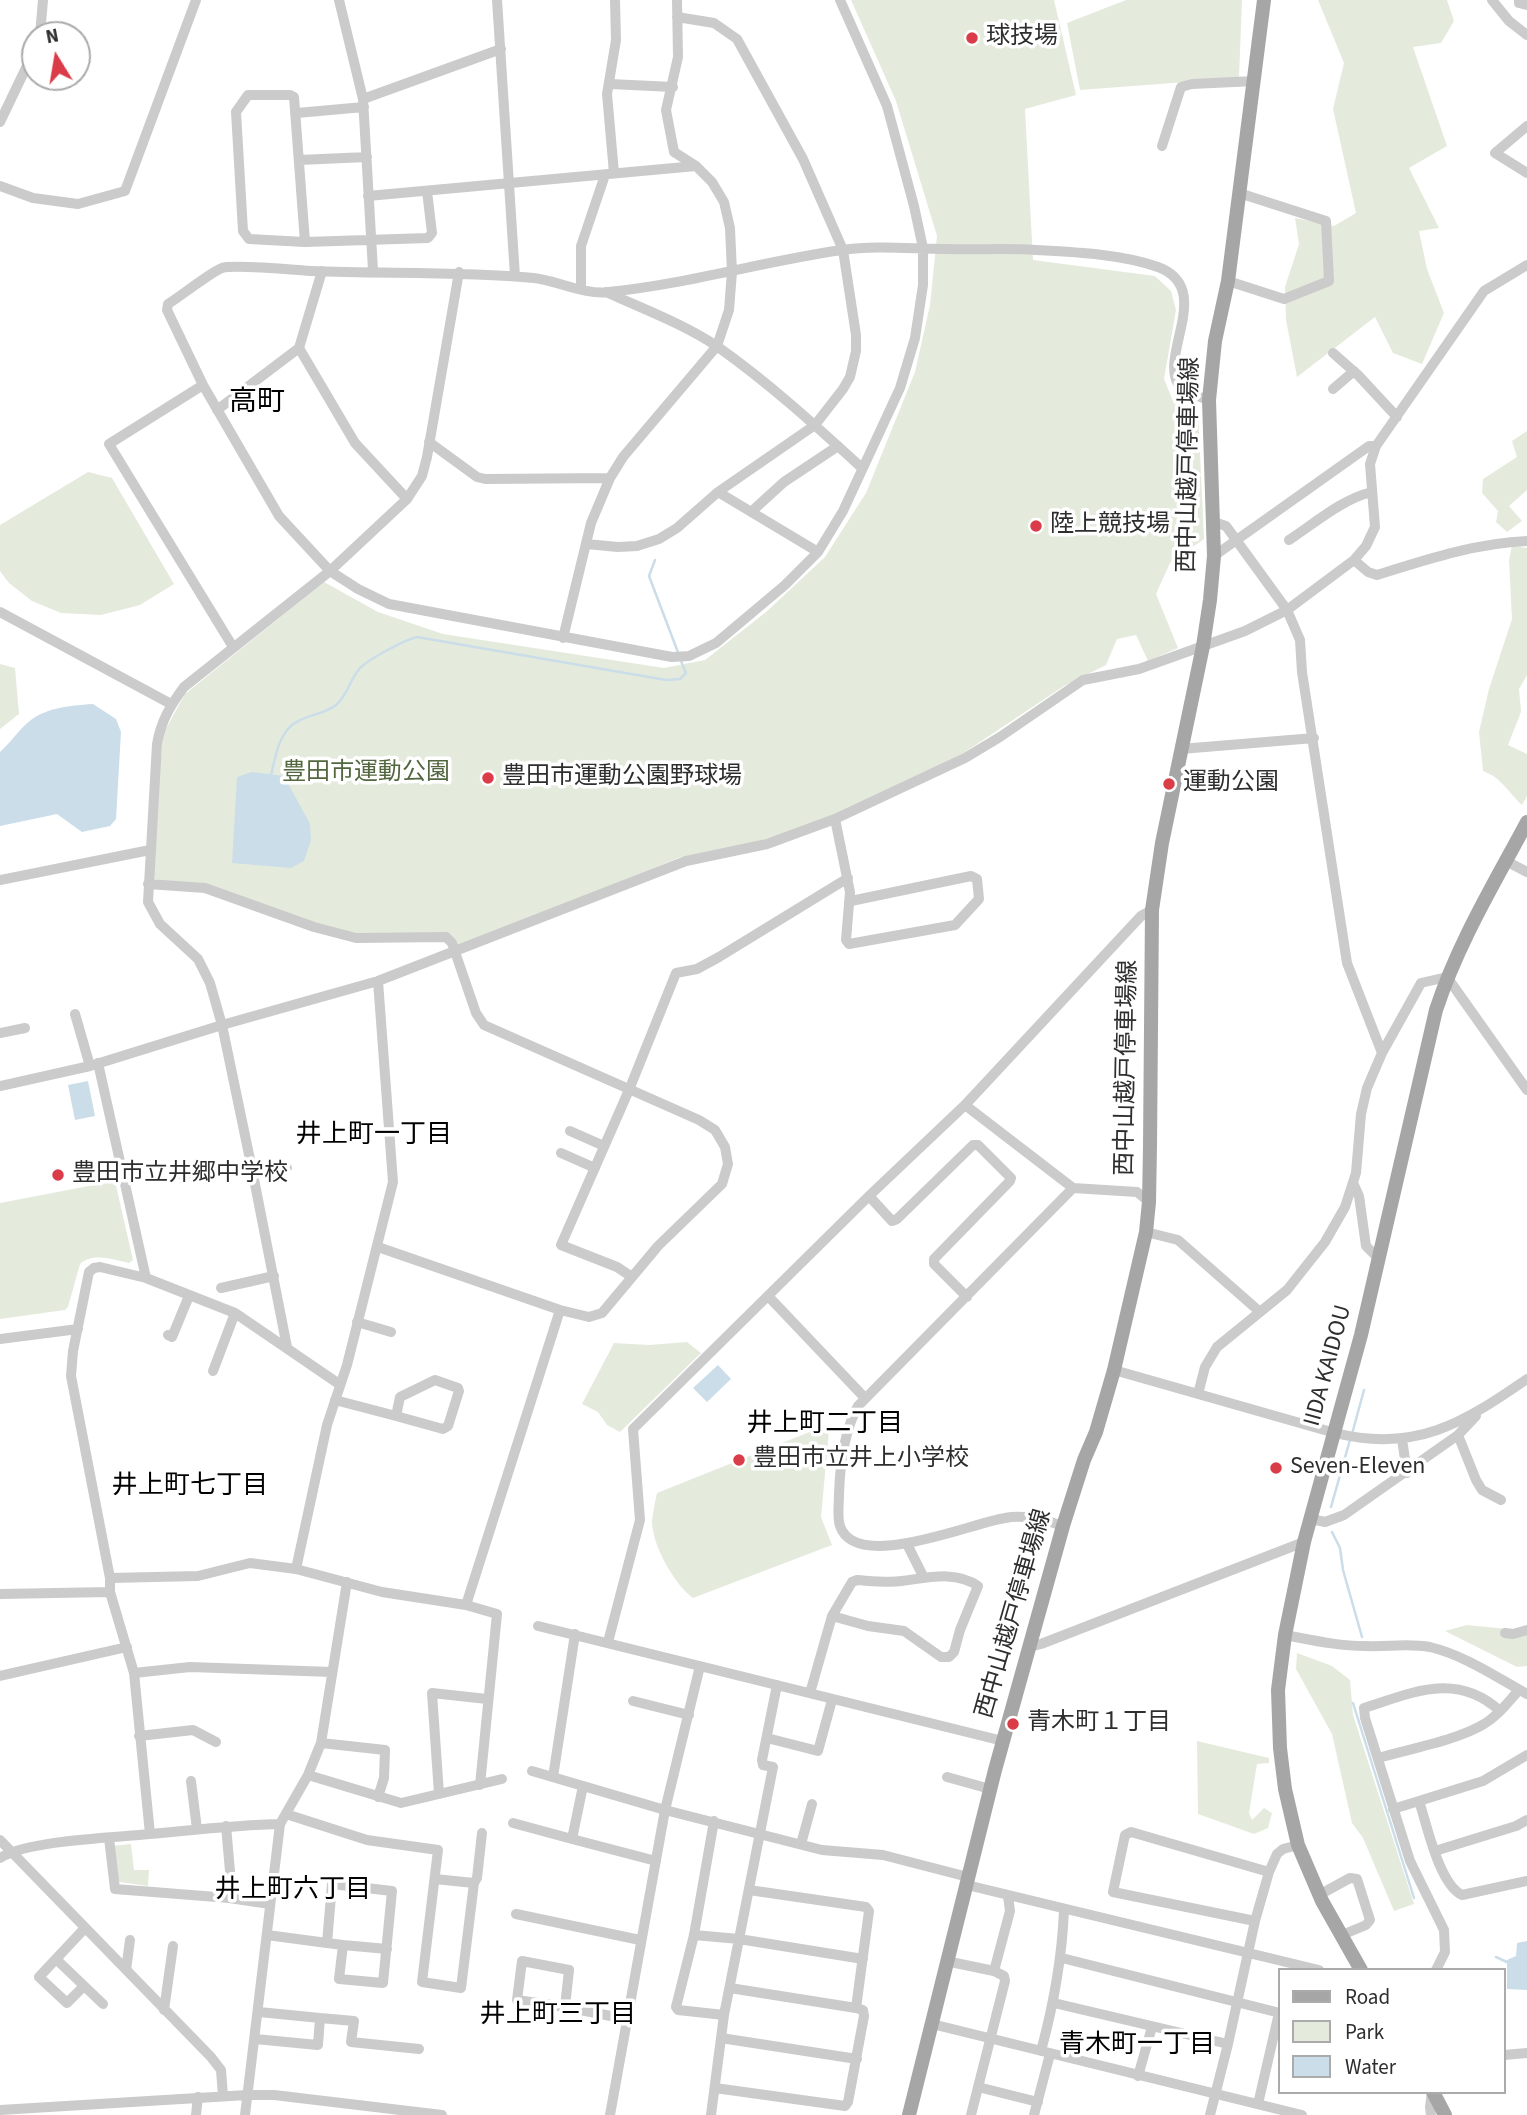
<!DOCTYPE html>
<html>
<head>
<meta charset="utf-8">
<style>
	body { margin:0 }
	#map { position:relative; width:1527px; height:2115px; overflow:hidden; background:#fff; font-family:"Source Sans 3",sans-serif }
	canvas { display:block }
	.legend { position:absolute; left:1278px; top:1968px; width:228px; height:126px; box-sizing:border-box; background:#fff; border:2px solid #ababab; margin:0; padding:9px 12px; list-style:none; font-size:21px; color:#2e2e2e }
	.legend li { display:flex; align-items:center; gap:14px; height:35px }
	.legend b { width:35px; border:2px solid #ababab }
	.north { position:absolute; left:21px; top:21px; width:70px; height:70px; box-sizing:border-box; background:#fff; border:2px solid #ababab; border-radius:50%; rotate:349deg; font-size:19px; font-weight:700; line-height:28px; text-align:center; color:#2e2e2e }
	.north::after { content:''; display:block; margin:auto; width:24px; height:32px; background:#da3c48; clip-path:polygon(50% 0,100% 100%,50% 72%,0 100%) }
</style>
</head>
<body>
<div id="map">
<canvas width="1527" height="2115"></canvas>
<ul class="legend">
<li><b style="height:9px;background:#a6a6a6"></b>Road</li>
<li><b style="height:19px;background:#e4ebdd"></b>Park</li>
<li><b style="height:19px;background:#cadde9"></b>Water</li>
</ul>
<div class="north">N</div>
</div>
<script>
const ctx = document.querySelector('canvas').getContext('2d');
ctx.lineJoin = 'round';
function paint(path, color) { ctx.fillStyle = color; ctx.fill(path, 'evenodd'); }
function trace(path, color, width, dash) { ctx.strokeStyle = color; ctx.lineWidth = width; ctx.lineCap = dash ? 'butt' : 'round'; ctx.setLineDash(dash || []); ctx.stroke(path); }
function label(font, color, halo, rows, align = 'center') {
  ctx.font = font + ' "Source Sans 3","Noto Sans JP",sans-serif'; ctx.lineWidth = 7; ctx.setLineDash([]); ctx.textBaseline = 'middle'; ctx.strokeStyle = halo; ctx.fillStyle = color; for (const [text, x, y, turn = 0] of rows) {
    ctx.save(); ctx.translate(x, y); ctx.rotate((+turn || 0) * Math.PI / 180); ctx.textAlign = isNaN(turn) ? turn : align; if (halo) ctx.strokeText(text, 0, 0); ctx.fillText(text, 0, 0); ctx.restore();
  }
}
const green = new Path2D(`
	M851 0H1054L1076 95 1025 109 1033 260 1155 276 1171 291 1176 310 1164 379 1173 401 1198 410 1204 539 1170 563 1156 594 1178 648 1148 661 1136 635 1117 639 1106 665 1064 686 962 754 830 819 756 842 681 857 459 947 451 936 349 934 210 892 151 878 163 734 185 694 324 582 378 612 443 634 664 668 705 660 766 612 825 557 866 493 915 372 930 305 937 236 896 101Z
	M1126 0H1242L1239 78 1080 90 1067 23Z
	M1318 0H1447L1454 21 1441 43 1413 47 1447 146 1409 168 1439 228 1419 231 1427 269 1444 313 1422 364 1393 353 1375 317 1297 377 1286 320 1285 287 1299 244 1295 218 1334 226 1356 213 1333 109 1344 63Z
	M1527 431V490L1509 506 1522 521 1507 532 1496 522 1498 511 1482 493 1483 479 1517 457 1512 441Z
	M88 472 112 478 174 584 140 605 101 615 61 613 32 601 9 583 0 571V525Z
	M1512 546 1527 548V675L1519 689 1521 712 1508 745 1527 754V796L1522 805C1507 791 1502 778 1483 771L1479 732 1489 689 1512 619 1509 560Z
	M0 664 15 668 19 714 0 729Z
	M115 1181 133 1260 129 1263C114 1260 93 1252 80 1264L68 1307 65 1310 0 1319V1203Z
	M687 1342 701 1353 620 1432 607 1425 598 1412 582 1404 614 1343 649 1345Z
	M822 1427 829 1430 821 1517 832 1545 693 1598C674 1584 652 1545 652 1521 653 1511 655 1502 657 1493Z
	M1467 1625 1527 1631V1666L1517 1667 1445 1631Z
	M1297 1653 1332 1666 1350 1680 1353 1715 1414 1904 1394 1911 1363 1838 1352 1823 1332 1734 1296 1669Z
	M1197 1741 1269 1758V1763L1257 1764 1249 1813 1252 1820 1264 1808 1272 1813 1268 1828 1254 1834 1198 1814Z
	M131 1844 134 1870H149L148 1886 119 1882 112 1846Z`);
const water = new Path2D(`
	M93 704 116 719 121 732 116 819 110 826 82 832 57 814 0 826V752C9 744 15 735 24 726 43 707 68 706 93 704Z
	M252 772 284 776 310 824 311 840 304 861 291 868 232 863 237 777Z
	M88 1081 95 1116 75 1120 68 1085Z
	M718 1365 731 1379 707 1402 693 1388Z
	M1527 1941V1990L1507 1989V1960L1516 1956 1517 1943Z`);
const stream = new Path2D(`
	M655 560 649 576 679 655
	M271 775C275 759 277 742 288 729 300 715 322 716 336 705 348 695 350 679 360 668 369 659 404 640 417 637L666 680 680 679 686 673 681 661
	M1352 1434 1364 1390
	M1331 1507 1350 1440
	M1332 1532 1340 1548 1343 1570 1362 1637
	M1353 1703 1414 1898
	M1496 1957 1509 1963`);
const minor = new Path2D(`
	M339 0 363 99 373 270
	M497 0 515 276
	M840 0 887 106 914 206 923 248V285L915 338 900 388 843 511 818 552 785 585 716 643 689 656 672 657 389 604 358 589 330 571 279 516 203 385 167 310 168 304C181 296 211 272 222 268 233 264 295 270 311 271 385 274 460 271 534 278 559 281 584 295 609 292 688 284 764 261 842 250 876 245 913 249 948 249 977 250 1006 248 1036 250 1074 252 1122 254 1158 267 1214 288 1160 353 1178 384 1184 394 1200 396 1209 400
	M1492 0 1509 21 1527 35
	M1519 0V3L1527 5
	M40 35 43 0
	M610 84 673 87
	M363 99 501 49
	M297 113 364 107
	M0 122 35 49
	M1527 126 1495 153 1527 173
	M1162 146 1181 87 1192 84 1255 81
	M299 160 367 157
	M614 173 607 94 616 40 615 0
	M0 186 33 198 78 204 125 191 196 0
	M368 196 696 166
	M305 242 294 97 290 95H248L236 112 243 231 249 239 305 242 428 238 432 233 427 191
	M1228 281 1284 299 1329 281 1326 221 1239 193
	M581 289V246L605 175
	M606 292C643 309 684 324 718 347 769 383 816 426 862 468
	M299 348 355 443 407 499
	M1333 353 1358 375 1397 417
	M203 385 109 444 233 647
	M1333 389 1354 371
	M217 410 299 348 322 271
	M429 442 477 477 485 479 610 478
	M718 492 818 552
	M751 512 784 482 838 446
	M1214 522 1226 526 1287 610 1300 640 1302 672 1347 963 1382 1053
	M1289 540C1315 523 1342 499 1372 492
	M586 544 618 547 637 546 659 539 677 528 718 492 815 425 843 389 850 377 856 351V335L843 250 803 159 737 39 714 23 677 17
	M1214 556 1369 446H1376
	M1354 560 1368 572 1377 575C1425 560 1476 543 1527 541
	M0 612 171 704
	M563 638 591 523 610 478 623 457 717 346 729 310 732 272 730 228 724 202 712 182 696 166 674 152 666 110 678 57 677 0
	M1181 749 1314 738
	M835 819 850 892 846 940 849 944 955 925 979 899 977 879 971 876 851 901
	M1506 861 1527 872
	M0 880 150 850
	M148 884 205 888 314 927 356 938 446 937 452 943 476 1013 484 1025 699 1120 715 1130 725 1147 728 1164 722 1184 658 1246 602 1313 589 1317 560 1310 378 1247
	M75 1014 90 1066
	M0 1033 25 1028
	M98 1063 146 1278
	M0 1086 90 1066 222 1025 378 981 686 861 767 844 835 819 965 758 1000 737 1083 680 1139 669 1245 631 1287 610 1354 560 1366 546 1375 527 1370 464 1376 446 1484 291 1527 265
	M965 1105 1073 1188 1137 1192 1149 1202
	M570 1131 604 1146
	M561 1153 595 1168
	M174 1174 287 1168
	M1354 1185 1359 1196 1366 1246 1379 1259
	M869 1196 892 1221 897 1219 973 1145H978L1011 1178 1010 1181 934 1259V1264L967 1297
	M1146 1232 1178 1240 1260 1312
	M632 1277 617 1267 561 1245 629 1090 676 973 697 969 719 957 848 878
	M221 1288 274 1276
	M769 1297 864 1397
	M357 1322 391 1332
	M168 1335 172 1337 189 1296
	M0 1339 78 1329
	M287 1347 252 1169 222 1025 210 983 198 959 160 924 148 902 157 744C161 721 170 706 184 687L330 571 407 499 422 476 427 457 459 272
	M1114 1370 1335 1433C1416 1453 1463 1423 1527 1379
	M213 1371 235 1313
	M435 1380 458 1388 459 1391 448 1426 443 1429 396 1416 400 1397Z
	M1198 1394 1205 1367 1217 1347 1287 1290 1325 1242 1345 1207 1356 1173 1361 1114 1367 1088 1382 1053 1421 983 1447 977 1527 1090
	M335 1400 396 1416
	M1458 1435 1476 1480 1482 1490 1501 1500
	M1402 1439 1407 1473
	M1311 1519 1325 1522 1344 1515 1458 1435 1476 1416
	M1063 1526C1046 1520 1024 1514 1005 1518 971 1523 856 1573 840 1526 837 1517 839 1504 839 1494 840 1465 844 1431 858 1406L1073 1188
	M907 1544 923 1576
	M296 1569 327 1425 347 1365 393 1182 378 981
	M110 1578 198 1576 250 1563 296 1569 382 1592 466 1605 497 1614 480 1785
	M0 1594 110 1592
	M466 1605 560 1310
	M538 1626 1003 1741
	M1505 1633 1513 1634 1527 1630
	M1285 1635C1312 1640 1338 1646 1365 1646 1388 1647 1408 1643 1430 1647 1464 1655 1496 1677 1527 1694
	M608 1642 640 1520 633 1429 869 1196 965 1105 1141 916 1152 910
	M1029 1647 1041 1644 1304 1542
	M134 1673 190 1667 332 1672
	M0 1676 127 1647
	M810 1693 832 1616 868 1626 904 1631 941 1657H949L954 1652 960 1630 978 1586C956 1570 926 1578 902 1581 888 1583 872 1581 857 1580L852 1582 832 1616
	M633 1701 689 1715
	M139 1736 193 1730 216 1742
	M767 1738 818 1751 832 1700
	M321 1743 385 1750 384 1778 378 1797
	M1527 1755 1483 1781 1419 1801C1427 1825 1439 1884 1462 1895L1527 1881
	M1378 1758C1409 1749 1458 1740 1484 1724 1498 1716 1508 1702 1519 1690
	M532 1771 665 1810 822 1850 883 1855 968 1877
	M308 1775 401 1803 502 1779
	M553 1777 575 1634
	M947 1777 990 1789
	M191 1781 197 1829
	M583 1786 572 1839 656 1861
	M439 1794 432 1693 487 1699
	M1393 1809 1419 1801
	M286 1814 367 1840 438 1850 422 1982 461 1988 474 1883 435 1879
	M714 1821 694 1935 676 2007 678 2010 724 2015
	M513 1823 572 1839
	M226 1826 230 1871 229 1898
	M150 1834 134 1673 110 1592V1578L71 1376 73 1351 89 1272 94 1268 100 1267 146 1278 235 1313 339 1384
	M109 1838 115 1889 229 1898 270 1904
	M0 1840 211 2057 221 2070 223 2096
	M801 1844 812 1804
	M1435 1851 1516 1826 1527 1820
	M0 1858C27 1841 105 1838 139 1835 186 1831 232 1825 280 1824
	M474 1883 477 1878 482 1833
	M332 1884 392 1891 383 1983 339 1979 343 1945 327 1943Z
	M967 1885 1319 1970
	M749 1890 866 1907 869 1911 856 2008
	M1319 1895 1350 1878 1357 1879 1370 1920 1366 1925 1342 1935
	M516 1914 640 1940
	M1255 1921 1113 1892 1125 1835 1131 1832 1269 1872
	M267 1935 327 1943
	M694 1935 739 1939 863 1959
	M343 1945 387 1949
	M1062 1958 1280 2013
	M56 1959 103 2004
	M946 1961 994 1971
	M126 1970 130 1940
	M1436 1970 1445 1952 1444 1930 1410 1861 1365 1718 1364 1708C1412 1693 1456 1671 1500 1711
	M84 1986 67 2003 39 1977 85 1928
	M1054 2003 1228 2044
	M565 2007 517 2000 522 1961 569 1970 565 2007 626 2019
	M164 2010 173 1946
	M320 2018 354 2021 351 2042 419 2049
	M932 2024 1302 2115
	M721 2038 857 2059
	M255 2039 318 2045 320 2018 259 2012
	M1041 2051C1054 2003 1062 1960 1064 1910
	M1504 2055 1527 2053
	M1138 2076 1152 2027
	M978 2087 1038 2102
	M715 2088 845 2106 848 2102 864 2016 863 2010 856 2008 730 1988
	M1258 2104 1279 2013
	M0 2110 247 2095H274L442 2115
	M196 2115 198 2097
	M245 2115 280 1824 308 1775 321 1743 347 1582
	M610 2115 665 1810 700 1666
	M711 2115 724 2015 773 1767 763 1765 762 1760 777 1685
	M971 2115 1005 1981 1004 1976 994 1971 1010 1911 1008 1896
	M1034 2115 1050 2054
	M1210 2115 1228 2044 1255 1921 1269 1872 1277 1854 1283 1849 1298 1845
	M1431 2115 1430 2107 1432 2092`);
const major = new Path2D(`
	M1361 1970 1322 1901 1298 1845 1285 1789 1280 1748 1278 1690 1285 1635 1304 1542 1361 1335 1436 1010C1458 943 1494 884 1527 822
	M1433 2092 1445 2115
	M909 2115 995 1770 1063 1526 1084 1460 1096 1432 1114 1370 1146 1232 1149 1202 1150 1146 1152 910 1162 843 1203 646 1210 600 1214 556 1209 400 1215 341 1228 281 1264 0`);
const markers = [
	[972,38,7,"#da3c48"],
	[1036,526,7,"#da3c48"],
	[488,778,7,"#da3c48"],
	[1169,784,7,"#da3c48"],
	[58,1175,7,"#da3c48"],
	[739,1460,7,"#da3c48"],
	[1276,1468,7,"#da3c48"],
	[1013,1724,7,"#da3c48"]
];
const poiNames = [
	["球技場",986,38],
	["陸上競技場",1050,526],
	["豊田市運動公園野球場",502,778],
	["運動公園",1183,784],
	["豊田市立井郷中学校",72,1175],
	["豊田市立井上小学校",753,1460],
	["Seven-Eleven",1290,1468],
	["青木町１丁目",1027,1724]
];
const streetNames = [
	["西中山越戸停車場線",1190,465,-89],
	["西中山越戸停車場線",1128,1068,-89],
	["IIDA KAIDOU",1329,1366,-75],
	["西中山越戸停車場線",1015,1614,-74]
];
const parkNames = [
	["豊田市運動公園",366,774]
];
const neighbourhoodNames = [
	["井上町一丁目",374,1136],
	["井上町二丁目",825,1425],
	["井上町七丁目",190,1487],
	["井上町六丁目",293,1891],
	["井上町三丁目",558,2016],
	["青木町一丁目",1137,2046]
];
const quarterNames = [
	["高町",257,404]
];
paint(green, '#e4ebdd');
paint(water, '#cadde9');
trace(stream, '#cadde9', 2.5);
trace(minor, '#cbcbcb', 10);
trace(major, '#a6a6a6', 14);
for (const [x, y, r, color] of markers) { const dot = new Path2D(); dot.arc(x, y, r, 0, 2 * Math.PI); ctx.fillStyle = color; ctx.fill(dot); trace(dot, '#fff', 2.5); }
label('24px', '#2e2e2e', '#fff', poiNames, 'left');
label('24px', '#2e2e2e', '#fff', streetNames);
label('24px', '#52673f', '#fff', parkNames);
label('26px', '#000', '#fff', neighbourhoodNames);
label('28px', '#000', '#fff', quarterNames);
</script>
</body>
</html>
